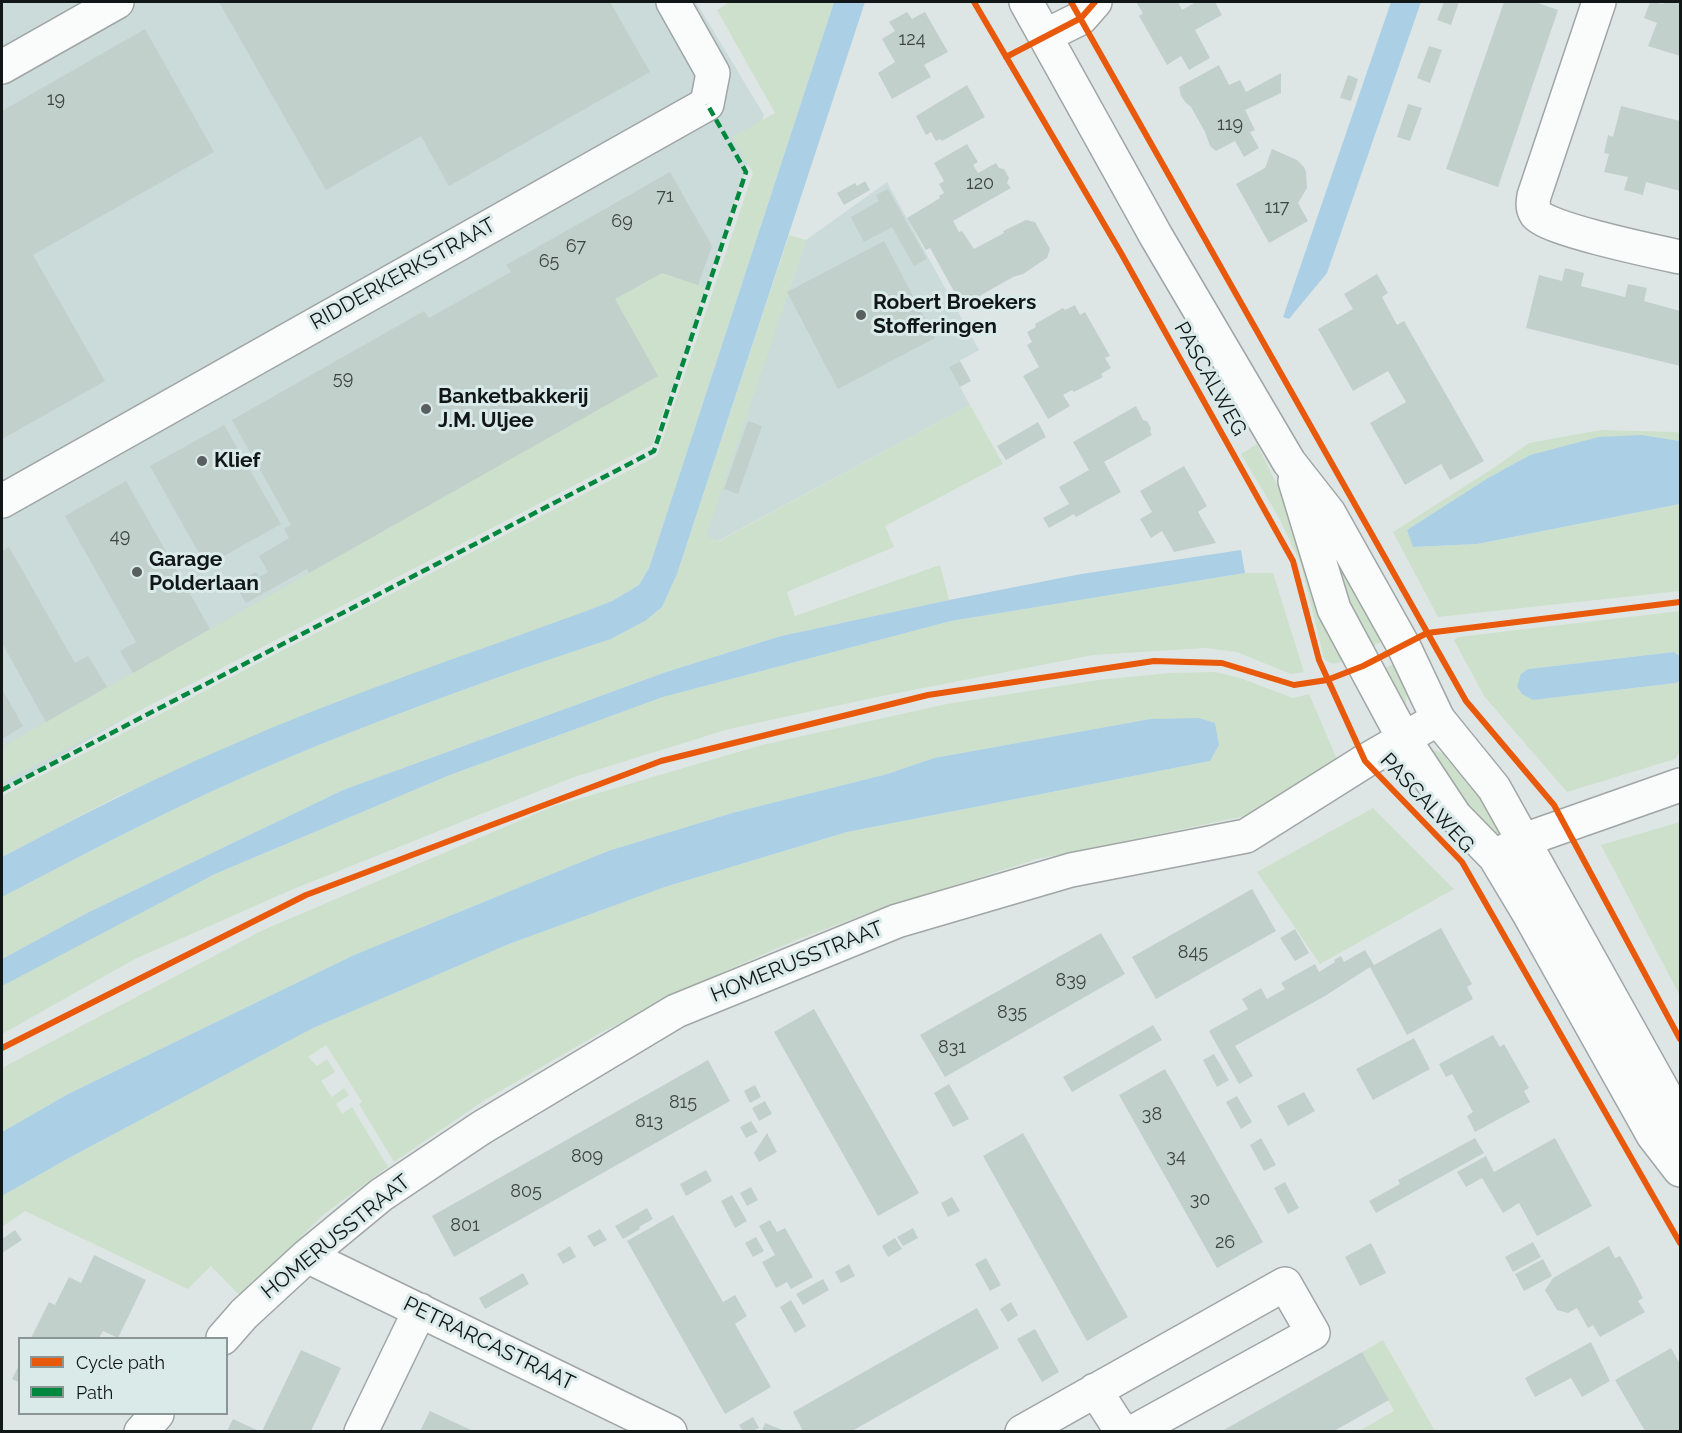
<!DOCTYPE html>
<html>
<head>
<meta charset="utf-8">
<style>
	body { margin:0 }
	#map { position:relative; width:1682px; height:1433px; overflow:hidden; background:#dee6e5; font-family:Raleway,sans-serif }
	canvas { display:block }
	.frame { position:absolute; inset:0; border:3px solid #111716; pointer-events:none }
	.legend { position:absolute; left:18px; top:1337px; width:210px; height:78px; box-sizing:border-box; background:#daeae8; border:2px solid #8a9694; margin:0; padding:8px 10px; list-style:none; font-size:18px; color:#111716 }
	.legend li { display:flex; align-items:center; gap:12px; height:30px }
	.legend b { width:30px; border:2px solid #8a9694 }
</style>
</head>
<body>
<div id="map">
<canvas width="1682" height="1433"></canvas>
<div class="frame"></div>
<ul class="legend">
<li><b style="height:8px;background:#e8590c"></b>Cycle path</li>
<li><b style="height:8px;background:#00873e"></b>Path</li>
</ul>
</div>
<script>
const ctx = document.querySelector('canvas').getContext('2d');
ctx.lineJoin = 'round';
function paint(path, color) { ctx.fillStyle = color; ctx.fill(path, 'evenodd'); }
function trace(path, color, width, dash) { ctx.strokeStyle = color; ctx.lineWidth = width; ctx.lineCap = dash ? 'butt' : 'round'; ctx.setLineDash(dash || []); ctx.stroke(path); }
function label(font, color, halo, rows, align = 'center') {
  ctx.font = font + ' Raleway,sans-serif'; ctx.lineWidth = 6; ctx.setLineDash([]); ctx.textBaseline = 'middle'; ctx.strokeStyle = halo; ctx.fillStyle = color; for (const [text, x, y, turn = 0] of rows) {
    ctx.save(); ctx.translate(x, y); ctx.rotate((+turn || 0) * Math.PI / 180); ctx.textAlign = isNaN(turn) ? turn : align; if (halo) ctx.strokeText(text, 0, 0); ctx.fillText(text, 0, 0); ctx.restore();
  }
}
const built = new Path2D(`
	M2 2H696L764 115 669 397 2 791Z
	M887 182 979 350 949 367 970 405 718 541 705 536 806 240Z`);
const green = new Path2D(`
	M730 2H834L649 568 639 585 612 601 118 796 2 857V796L657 456 753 173 732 137 775 113 717 10Z
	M789 235 806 240 706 536 719 541 970 405 1003 464 885 526 894 547 787 592 795 616 940 565 949 600 781 636 666 672 343 790 87 913 2 959V897C94 849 187 800 283 760 390 715 501 675 611 639L645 621 662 607 677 574Z
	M662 273 705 287 652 445 2 782V747L657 376 615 299Z
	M1601 430 1675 432 1680 433V441L1642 435 1530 455 1488 478 1407 530 1414 547 1477 544 1680 504V591L1438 617 1393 532 1492 469 1529 443Z
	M1257 444 1287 505 1348 658C1338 664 1333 666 1324 659L1301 564 1279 518 1241 454Z
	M1341 552 1388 638 1366 650 1332 565Z
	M1245 573H1273L1304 672 1291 674 1237 652 1205 648 1093 655 877 697 729 729 574 777 291 890 135 959 2 1034V986L19 975 215 874 450 775 663 697 951 621Z
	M1680 611V656L1674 652 1528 669 1533 700 1676 683 1680 680V752L1675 759 1567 792 1484 696 1454 640 1458 637Z
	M1398 662C1406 680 1410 695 1403 714L1377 672Z
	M1215 672 1240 678 1293 698 1309 694 1339 764 1250 815 1037 859 871 912 799 939 729 969 600 1033 485 1100 394 1162 359 1104 362 1102 326 1045 308 1057 317 1066 327 1059 335 1072 321 1081 332 1097 344 1088 349 1095 336 1104 342 1114 352 1107 388 1167 323 1215 241 1297 211 1266 188 1289 25 1211 2 1227V1196L67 1159 312 1028 509 944 665 887 847 832 1210 761 1219 745 1150 719 934 758 887 774 732 813 608 851 354 955 68 1094 2 1132V1068L263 930 554 806 762 745 947 704 1098 680 1170 673Z
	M1433 750 1449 756 1447 760 1452 763 1478 792 1507 841 1484 831 1426 752Z
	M1373 808 1454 889 1320 964 1257 872Z
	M1680 822V996L1601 845Z
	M1383 1340 1435 1431 1357 1432 1394 1411 1362 1352Z`);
const water = new Path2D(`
	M834 2H865L677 574 662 607 645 621 611 639C501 675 390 715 283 760 187 800 94 849 2 897V857C76 818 150 780 227 747 343 696 463 656 581 613L612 601 639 585 649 568Z
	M1391 2H1421L1327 273 1289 319 1283 317Z
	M1642 435 1680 441V504L1477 544 1413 547 1407 530 1488 478 1530 455 1599 437Z
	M1241 550 1245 573 951 621 663 697 450 775 215 874 2 986V959L87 913 343 790 666 672 781 636 949 600 1081 574Z
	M1674 652 1680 656V680L1676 683 1533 700 1522 694 1517 686 1521 674 1528 669Z
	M1199 718 1215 723 1219 745 1210 761 847 832 665 887 509 944 313 1028 67 1159 2 1196V1132L68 1094 354 955 608 851 732 813 887 774 934 758 1150 719Z`);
const building = new Path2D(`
	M219 2H610L650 72 449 186 421 136 326 190Z
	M1136 2H1178L1182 10 1196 2H1217L1216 4 1222 15 1195 30 1210 58 1189 70 1181 56 1167 65 1139 16 1143 13Z
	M1444 2H1459L1451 25 1437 20Z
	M1504 2H1535L1558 10 1498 187 1446 169Z
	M1650 2 1663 4 1664 2H1680V56L1648 46 1657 23 1644 18Z
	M907 12 912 19 925 12 948 52 924 65 931 77 892 99 878 73 895 62 882 39 895 31 889 22Z
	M145 29 214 152 33 255 105 381 2 439V111Z
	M1429 46 1442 50 1430 83 1417 78Z
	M1219 65 1229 85 1240 80 1246 92 1281 73V93L1245 110 1255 130 1250 132 1259 148 1244 157 1235 141 1216 151 1210 146 1205 132 1191 107 1186 103 1181 96 1179 87Z
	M1348 75 1358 79 1351 101 1340 98Z
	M967 85 985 117 942 141 940 139 936 141 931 132 926 135 916 116Z
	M1408 104 1422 108 1410 141 1397 137Z
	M1621 106 1680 121V191L1646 182 1643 195 1624 190 1628 177 1604 172 1609 154 1604 153 1608 135 1613 137Z
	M967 144 978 162 973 165 978 173 996 163 999 168 1004 169 1009 178 1007 183 1011 188 953 221 959 232 962 231 974 249 1004 233 1003 231 1026 220 1035 222 1050 249 1047 258 1023 274 1013 277 962 306 930 248 926 250 907 218 940 198 939 196 944 193 939 184 944 181 934 163Z
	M1272 149 1297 160 1304 167 1306 172 1307 188 1298 203 1308 221 1269 243 1236 184 1265 168Z
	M670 172 712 246 698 285 662 273 615 299 658 376 385 530 309 573 307 569 246 603 238 590 253 581 249 576 256 572 259 577 268 572 259 556 289 538 284 529 291 525 232 420 424 311 429 318 511 272 506 265Z
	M865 181 870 190 844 205 837 193 855 183 857 186Z
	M888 189 927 259 914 266 892 227 864 242 851 217 879 201 876 195Z
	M884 241 935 338 838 389 787 292Z
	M1565 268 1584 273 1581 286 1625 297 1628 284 1638 286 1647 288 1644 301 1680 311V366L1526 328 1539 275 1562 281Z
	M1377 274 1388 293 1382 297 1397 325 1404 321 1484 461 1450 480 1441 464 1405 485 1370 423 1406 402 1388 371 1353 391 1318 329 1353 309 1344 294Z
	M1075 305 1080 315 1085 312 1110 356 1105 358 1111 368 1101 374 1103 377 1074 392 1072 390 1063 395 1070 406 1048 419 1023 376 1039 367 1027 345 1032 342 1027 332 1036 327 1035 324 1063 308 1065 310Z
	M960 361 971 381 960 387 949 367Z
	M1136 406 1143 420 1147 421 1151 428 1150 432 1152 435 1104 462 1121 492 1076 517 1074 514 1049 528 1043 518 1069 504 1059 487 1089 470 1073 442Z
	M748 421 762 426 738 494 724 489Z
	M1038 422 1046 437 1006 460 997 446Z
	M224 425 281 524 206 566 150 466Z
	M1184 466 1207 506 1198 512 1216 543 1174 552 1162 531 1151 538 1140 519 1152 512 1140 491Z
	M126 481 210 629 133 673 120 651 136 642 65 516Z
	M9 547 75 663 88 656 107 687 46 722 2 643V551Z
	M2 689 23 726 2 739Z
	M1252 889 1276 931 1156 999 1132 957Z
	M1441 928 1472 984 1467 987 1473 999 1407 1035 1370 967 1325 996 1235 1046 1253 1076 1239 1084 1209 1031 1248 1009 1242 999 1261 988 1267 999 1285 989 1281 983 1315 964 1319 972 1335 962 1334 960 1341 956 1344 962 1365 950 1374 965Z
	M1295 929 1309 953 1295 961 1280 938Z
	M1101 933 1125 974 945 1077 920 1035Z
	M814 1009 919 1193 878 1216 774 1032Z
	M1153 1025 1162 1040 1072 1092 1063 1077Z
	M1493 1035 1500 1047 1504 1044 1529 1088 1524 1091 1530 1102 1475 1132 1467 1116 1473 1112 1452 1074 1446 1077 1439 1064Z
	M1414 1038 1430 1069 1373 1100 1356 1069Z
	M1214 1054 1229 1080 1217 1087 1203 1060Z
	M708 1060 730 1101 454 1257 432 1216Z
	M1165 1069 1263 1242 1217 1268 1119 1095Z
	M949 1084 969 1119 953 1127 934 1093Z
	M755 1085 761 1097 750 1103 744 1091Z
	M1304 1092 1315 1111 1288 1126 1277 1106Z
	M1237 1096 1252 1122 1241 1129 1226 1102Z
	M765 1101 772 1114 759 1121 752 1108Z
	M751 1121 758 1132 746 1138 740 1127Z
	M767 1133 777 1152 759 1162 754 1153Z
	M1023 1133 1128 1317 1087 1341 983 1156Z
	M1261 1138 1276 1165 1264 1171 1250 1145Z
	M1475 1138 1484 1153 1376 1213 1369 1201 1400 1184 1398 1180Z
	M1555 1138 1592 1206 1537 1236 1519 1203 1503 1213 1482 1178 1466 1187 1457 1172 1486 1156 1494 1172Z
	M706 1170 712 1181 686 1196 680 1184Z
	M1285 1182 1299 1208 1288 1214 1274 1188Z
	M751 1187 758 1200 747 1206 740 1193Z
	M732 1195 747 1221 735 1228 721 1201Z
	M952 1197 960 1211 948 1217 941 1203Z
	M647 1208 653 1219 639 1227 640 1229 623 1239 615 1226Z
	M673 1215 723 1302 735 1295 747 1316 735 1324 771 1387 725 1414 627 1241Z
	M770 1220 777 1232 785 1228 813 1277 791 1289 787 1282 776 1288 762 1262 775 1255 759 1226Z
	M913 1228 918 1238 903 1246 897 1237Z
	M600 1229 607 1240 594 1247 587 1236Z
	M15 1230 22 1240 2 1253V1239Z
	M756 1237 764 1251 753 1257 745 1243Z
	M895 1238 902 1249 888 1257 882 1246Z
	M1533 1242 1541 1257 1513 1272 1505 1257Z
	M1371 1243 1386 1273 1360 1286 1345 1257Z
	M570 1246 576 1257 563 1264 557 1254Z
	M1609 1246 1615 1258 1620 1256 1632 1277 1643 1298 1638 1301 1645 1312 1600 1337 1593 1325 1588 1328 1577 1308 1568 1313 1557 1310 1545 1290 1553 1278Z
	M94 1255 146 1280 118 1338 103 1331 99 1338H31L49 1302 55 1305 69 1277 81 1283Z
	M986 1258 1001 1285 990 1291 975 1264Z
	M1543 1259 1552 1276 1524 1291 1515 1274Z
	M849 1264 855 1276 841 1283 835 1272Z
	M523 1273 529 1284 485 1309 479 1298Z
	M823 1279 829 1290 803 1305 796 1294Z
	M791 1300 806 1326 795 1333 780 1307Z
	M1011 1302 1018 1315 1008 1322 1000 1309Z
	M977 1308 999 1348 852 1431H803L793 1412Z
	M1035 1329 1059 1372 1042 1382 1017 1339Z
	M1591 1342 1610 1381 1582 1397 1571 1378 1535 1397 1525 1378Z
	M1671 1348 1680 1364V1430L1645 1431 1615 1380Z
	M301 1350 341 1368 320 1412 311 1431H262Z
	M1362 1352 1389 1400 1334 1431H1222Z
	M20 1363V1383L12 1379Z
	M430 1411 473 1431H420Z
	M753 1417 759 1428 753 1431H743L739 1425Z
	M233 1419 259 1431H227Z
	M765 1423 785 1431H762Z`);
const minor = new Path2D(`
	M1599 2 1534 196C1533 202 1532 208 1536 214 1546 229 1657 252 1680 257
	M1045 36 1081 18 1095 2
	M2 67 117 2
	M2 501 707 104 713 73 673 2
	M307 1256 670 1432
	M223 1338 244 1314 307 1256 381 1195 481 1128 676 1011 897 921 1071 870 1246 836 1365 761 1438 719
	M1095 1390 1122 1432
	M141 1432 157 1414
	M361 1432 420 1310
	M1022 1432 1285 1284 1313 1333 1133 1432`);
const tertiary = new Path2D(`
	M1026 2 1156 236 1289 462 1329 513 1403 645 1438 719 1494 788 1677 1116 1680 1126
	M1295 481 1334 609 1404 739 1455 816 1495 857 1528 912 1653 1135 1680 1170
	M1505 851 1524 840 1680 785`);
const quiet = new Path2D(`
	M2 790 654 451 746 172 707 104`);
const cycleway = new Path2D(`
	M974 2 1121 253 1293 561 1319 660 1365 761 1462 862 1680 1243
	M1071 2 1466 701 1554 805 1680 1039
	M1006 57 1081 18 1095 2
	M2 1048 306 895 661 761 928 695 1154 661 1222 663 1294 685 1327 680 1363 666 1427 633 1680 602`);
const markers = [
	[861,315,6,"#595f5e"],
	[426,409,6,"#595f5e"],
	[202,461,6,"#595f5e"],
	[137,572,6,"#595f5e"]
];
const numberNames = [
	["124",912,40],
	["19",56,100],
	["119",1230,125],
	["120",980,184],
	["71",665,197],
	["117",1277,208],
	["69",622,222],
	["67",576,247],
	["65",549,262],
	["59",343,379],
	["49",120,537],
	["845",1193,953],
	["839",1071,981],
	["835",1012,1013],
	["831",952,1048],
	["815",683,1103],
	["38",1152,1115],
	["813",649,1122],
	["809",587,1157],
	["34",1176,1157],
	["805",526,1192],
	["30",1200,1200],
	["801",465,1226],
	["26",1225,1243]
];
const streetNames = [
	["RIDDERKERKSTRAAT",403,274,-29],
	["PASCALWEG",1210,379,61],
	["PASCALWEG",1427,803,47],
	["HOMERUSSTRAAT",797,962,-22],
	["HOMERUSSTRAAT",336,1237,-39],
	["PETRARCASTRAAT",489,1344,26]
];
const poiNames = [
	["Robert Broekers",873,303],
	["Stofferingen",873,327],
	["Banketbakkerij",438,397],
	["J.M. Uljee",438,421],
	["Klief",214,461],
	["Garage",149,560],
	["Polderlaan",149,584]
];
paint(built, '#cadbd9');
paint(green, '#cce0cb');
paint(water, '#abd0e6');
paint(building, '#c1d0ca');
trace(minor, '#a0a6a5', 36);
trace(tertiary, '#a0a6a5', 36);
trace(minor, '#fafbfb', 33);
trace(tertiary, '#fafbfb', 33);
trace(quiet, '#00873e', 4.5, [9, 4.5]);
trace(cycleway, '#e8590c', 6);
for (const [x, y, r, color] of markers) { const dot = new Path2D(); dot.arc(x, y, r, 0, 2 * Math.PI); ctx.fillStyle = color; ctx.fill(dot); trace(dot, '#daeae8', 2); }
label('18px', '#3d4543', null, numberNames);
label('21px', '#111716', '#daeae8', streetNames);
label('bold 21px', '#111716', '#daeae8', poiNames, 'left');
</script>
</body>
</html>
